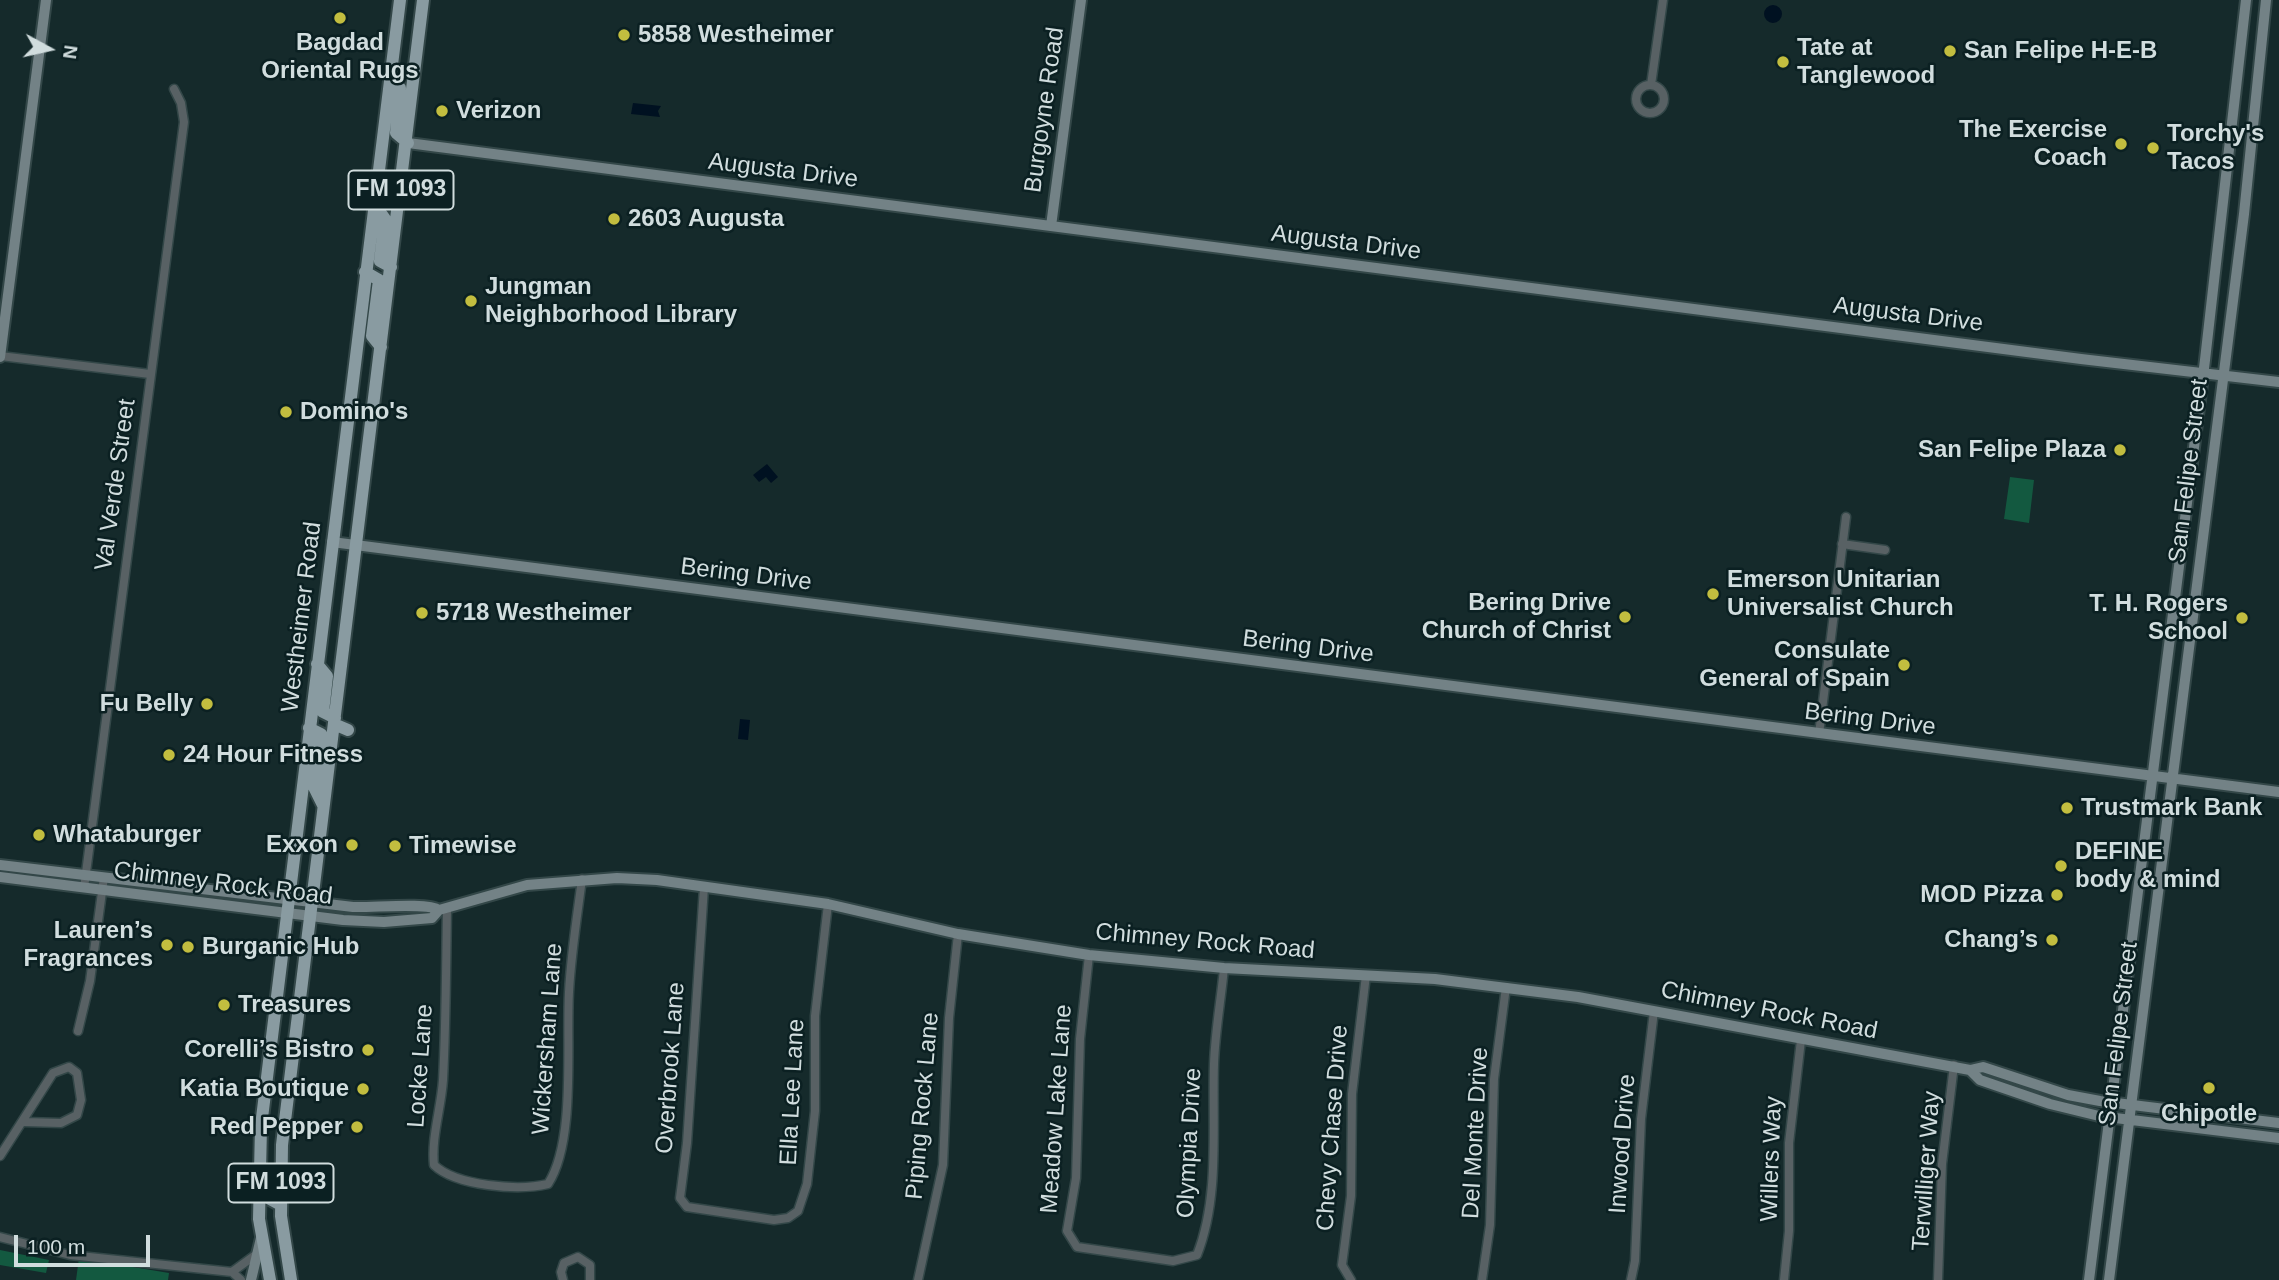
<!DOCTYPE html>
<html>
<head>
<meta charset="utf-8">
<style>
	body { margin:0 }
	#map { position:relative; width:2279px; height:1280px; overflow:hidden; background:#152a2b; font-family:Arial,sans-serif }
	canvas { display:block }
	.north { position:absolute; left:14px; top:14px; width:70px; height:70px; -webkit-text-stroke:5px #0b2022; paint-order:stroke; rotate:98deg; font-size:19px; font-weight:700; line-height:28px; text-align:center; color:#d1ddde }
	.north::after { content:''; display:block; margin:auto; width:24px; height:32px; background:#d1ddde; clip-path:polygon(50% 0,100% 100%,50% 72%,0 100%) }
	.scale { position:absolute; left:14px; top:1235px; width:136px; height:32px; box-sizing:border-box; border:4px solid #d1ddde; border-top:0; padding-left:9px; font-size:21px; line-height:24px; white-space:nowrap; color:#d1ddde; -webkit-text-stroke:5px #0b2022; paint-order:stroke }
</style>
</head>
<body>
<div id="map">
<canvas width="2279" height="1280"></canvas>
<div class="north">N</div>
<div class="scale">100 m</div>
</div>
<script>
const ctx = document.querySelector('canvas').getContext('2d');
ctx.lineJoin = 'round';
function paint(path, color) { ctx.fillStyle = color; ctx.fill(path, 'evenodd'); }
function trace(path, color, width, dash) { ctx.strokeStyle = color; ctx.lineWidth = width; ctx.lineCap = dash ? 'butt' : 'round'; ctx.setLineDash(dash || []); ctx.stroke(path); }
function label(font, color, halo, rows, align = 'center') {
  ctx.font = font + ' Arial,sans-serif'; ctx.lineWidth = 5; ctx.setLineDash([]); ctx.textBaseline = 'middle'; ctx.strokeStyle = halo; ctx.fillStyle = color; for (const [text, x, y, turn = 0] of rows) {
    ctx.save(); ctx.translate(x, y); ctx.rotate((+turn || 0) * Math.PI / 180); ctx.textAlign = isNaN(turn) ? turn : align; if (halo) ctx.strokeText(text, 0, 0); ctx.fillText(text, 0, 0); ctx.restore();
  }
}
const green = new Path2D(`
	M2010 477 2034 480 2029 523 2004 519Z
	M0 1250 49 1260 46 1273 0 1265Z
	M79 1258 169 1273 168 1280H76Z`);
const water = new Path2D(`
	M1764 14a9 9 0 1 1 18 0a9 9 0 1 1-18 0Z
	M633 103 661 106 658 111 660 117 631 114Z
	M767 464 778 477 771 483 766 477 759 482 753 475Z
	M740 719 750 720 748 740 738 739Z`);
const street = new Path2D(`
	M1651 85 1663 0
	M1636 99a14 14 0 1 1 28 0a14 14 0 1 1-28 0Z
	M0 356 150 374
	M1842 544 1885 550
	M1819 734 1846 517
	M704 887 687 1143 680 1198 687 1207 774 1220 788 1218 798 1211 807 1184 815 1111V1016L828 904
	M84 888 184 122 181 103 174 89
	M447 909C446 966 446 1023 443 1080 441 1109 431 1138 434 1165 456 1186 518 1191 548 1184 576 1141 566 1044 569 992 571 954 577 917 582 879
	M1089 955 1080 1039 1076 1178 1067 1231 1077 1247 1173 1261 1197 1255C1220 1197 1212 1126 1214 1064 1215 1032 1221 1000 1224 968
	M78 1031 90 981 104 877
	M0 1156 53 1073 69 1067 77 1073 81 1100 77 1115 61 1123 25 1122
	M0 1237 70 1255 232 1272 241 1280
	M232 1272 254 1256
	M563 1280 561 1272 564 1263 578 1257 590 1265V1280
	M918 1280 943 1165 949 1018 958 934
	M1351 1280 1342 1265 1351 1196 1352 1094 1366 975
	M1482 1280 1490 1225 1494 1079 1506 987
	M1631 1280 1635 1261 1641 1119 1654 1011
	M1784 1280 1789 1231V1143L1801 1040
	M1938 1280 1942 1164 1954 1065`);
const secondary = new Path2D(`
	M408 143 2081 359 2279 382
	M1051 226 1081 0
	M0 357 46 0
	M332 542 2279 792
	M0 865 353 907C372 908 427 902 439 910
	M0 877 343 920 384 922 432 918 439 910 527 885 617 878 657 880 828 904 958 934 1089 955 1224 968 1435 979 1578 997 1970 1070 1983 1067 2068 1095 2100 1101 2279 1123
	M1970 1070 1980 1080 2050 1104 2099 1116 2279 1138
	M251 1280 261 1238
	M2089 1280 2205 360 2246 0
	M2109 1280 2244 214 2266 0`);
const primary = new Path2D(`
	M391 80 400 88 396 133 408 143
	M375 205 385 219 380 261 391 267
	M365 272 379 280 372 336 381 347
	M317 664 327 676 323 712 335 718
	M334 724 348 730
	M309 728 321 734 314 787 323 805
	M263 1170 270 1199 281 1205
	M270 1280 259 1219 261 1126 400 0
	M291 1280 281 1216 282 1145 423 0`);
const markers = [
	[340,18,7,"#c2bd3f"],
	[624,35,7,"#c2bd3f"],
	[1950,51,7,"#c2bd3f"],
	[1783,62,7,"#c2bd3f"],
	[442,111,7,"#c2bd3f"],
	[2121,144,7,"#c2bd3f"],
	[2153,148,7,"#c2bd3f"],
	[614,219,7,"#c2bd3f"],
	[471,301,7,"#c2bd3f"],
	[286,412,7,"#c2bd3f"],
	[2120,450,7,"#c2bd3f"],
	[1713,594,7,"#c2bd3f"],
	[422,613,7,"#c2bd3f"],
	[1625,617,7,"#c2bd3f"],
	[2242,618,7,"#c2bd3f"],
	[1904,665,7,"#c2bd3f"],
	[207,704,7,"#c2bd3f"],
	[169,755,7,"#c2bd3f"],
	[2067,808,7,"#c2bd3f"],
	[39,835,7,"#c2bd3f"],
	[352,845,7,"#c2bd3f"],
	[395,846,7,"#c2bd3f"],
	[2061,866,7,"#c2bd3f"],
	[2057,895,7,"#c2bd3f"],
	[2052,940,7,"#c2bd3f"],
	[167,945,7,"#c2bd3f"],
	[188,947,7,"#c2bd3f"],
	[224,1005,7,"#c2bd3f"],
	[368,1050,7,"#c2bd3f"],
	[2209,1088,7,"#c2bd3f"],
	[363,1089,7,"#c2bd3f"],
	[357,1127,7,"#c2bd3f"]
];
const shields = [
	[401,190,105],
	[281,1183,105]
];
const shieldNames = [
	["FM 1093",401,190],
	["FM 1093",281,1183]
];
const poiNames = [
	["5858 Westheimer",638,35],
	["Bagdad",340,43,"center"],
	["Oriental Rugs",340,71,"center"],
	["Tate at",1797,48],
	["Tanglewood",1797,76],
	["San Felipe H-E-B",1964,51],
	["Verizon",456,111],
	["The Exercise",2107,130,"right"],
	["Coach",2107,158,"right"],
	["Torchy's",2167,134],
	["Tacos",2167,162],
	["2603 Augusta",628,219],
	["Jungman",485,287],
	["Neighborhood Library",485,315],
	["Domino's",300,412],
	["San Felipe Plaza",2106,450,"right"],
	["Emerson Unitarian",1727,580],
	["Universalist Church",1727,608],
	["Bering Drive",1611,603,"right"],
	["Church of Christ",1611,631,"right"],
	["T. H. Rogers",2228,604,"right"],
	["School",2228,632,"right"],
	["5718 Westheimer",436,613],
	["Consulate",1890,651,"right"],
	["General of Spain",1890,679,"right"],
	["Fu Belly",193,704,"right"],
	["24 Hour Fitness",183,755],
	["Trustmark Bank",2081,808],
	["Whataburger",53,835],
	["Exxon",338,845,"right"],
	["Timewise",409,846],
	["DEFINE",2075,852],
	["body & mind",2075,880],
	["MOD Pizza",2043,895,"right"],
	["Lauren’s",153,931,"right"],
	["Fragrances",153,959,"right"],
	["Chang’s",2038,940,"right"],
	["Burganic Hub",202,947],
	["Treasures",238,1005],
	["Corelli’s Bistro",354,1050,"right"],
	["Katia Boutique",349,1089,"right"],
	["Chipotle",2209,1114,"center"],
	["Red Pepper",343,1127,"right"]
];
const streetNames = [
	["Burgoyne Road",1045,110,-82],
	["Augusta Drive",783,171,7],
	["Augusta Drive",1346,243,7],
	["Augusta Drive",1908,315,7],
	["San Felipe Street",2189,471,-83],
	["Val Verde Street",116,485,-82],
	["Bering Drive",746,575,7],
	["Westheimer Road",302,617,-83],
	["Bering Drive",1308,647,7],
	["Bering Drive",1870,720,7],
	["Chimney Rock Road",223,884,7],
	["Chimney Rock Road",1205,942,5],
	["Chimney Rock Road",1769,1011,11],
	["San Felipe Street",2119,1034,-83],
	["Wickersham Lane",548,1039,-86],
	["Locke Lane",421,1066,-86],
	["Overbrook Lane",671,1068,-86],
	["Ella Lee Lane",793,1092,-87],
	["Piping Rock Lane",923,1106,-85],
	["Meadow Lake Lane",1057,1109,-86],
	["Chevy Chase Drive",1333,1128,-86],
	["Del Monte Drive",1476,1133,-87],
	["Olympia Drive",1190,1143,-87],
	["Inwood Drive",1623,1144,-86],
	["Willers Way",1772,1159,-88],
	["Terwilliger Way",1927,1171,-86]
];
paint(green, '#135940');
paint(water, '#001121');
trace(street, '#334748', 11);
trace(secondary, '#334748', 14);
trace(primary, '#334748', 16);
trace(street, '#586164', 8);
trace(secondary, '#738286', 10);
trace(primary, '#899ba1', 12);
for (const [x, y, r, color] of markers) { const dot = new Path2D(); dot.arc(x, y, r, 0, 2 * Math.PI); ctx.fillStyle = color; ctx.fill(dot); trace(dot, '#0b2022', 2.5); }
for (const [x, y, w] of shields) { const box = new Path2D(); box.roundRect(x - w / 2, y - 19.5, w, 39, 5); ctx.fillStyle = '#0b2022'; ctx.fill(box); trace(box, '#d1ddde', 2); }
label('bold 23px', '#d1ddde', null, shieldNames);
label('bold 24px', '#d1ddde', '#0b2022', poiNames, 'left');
label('24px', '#d1ddde', '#0b2022', streetNames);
</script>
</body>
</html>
